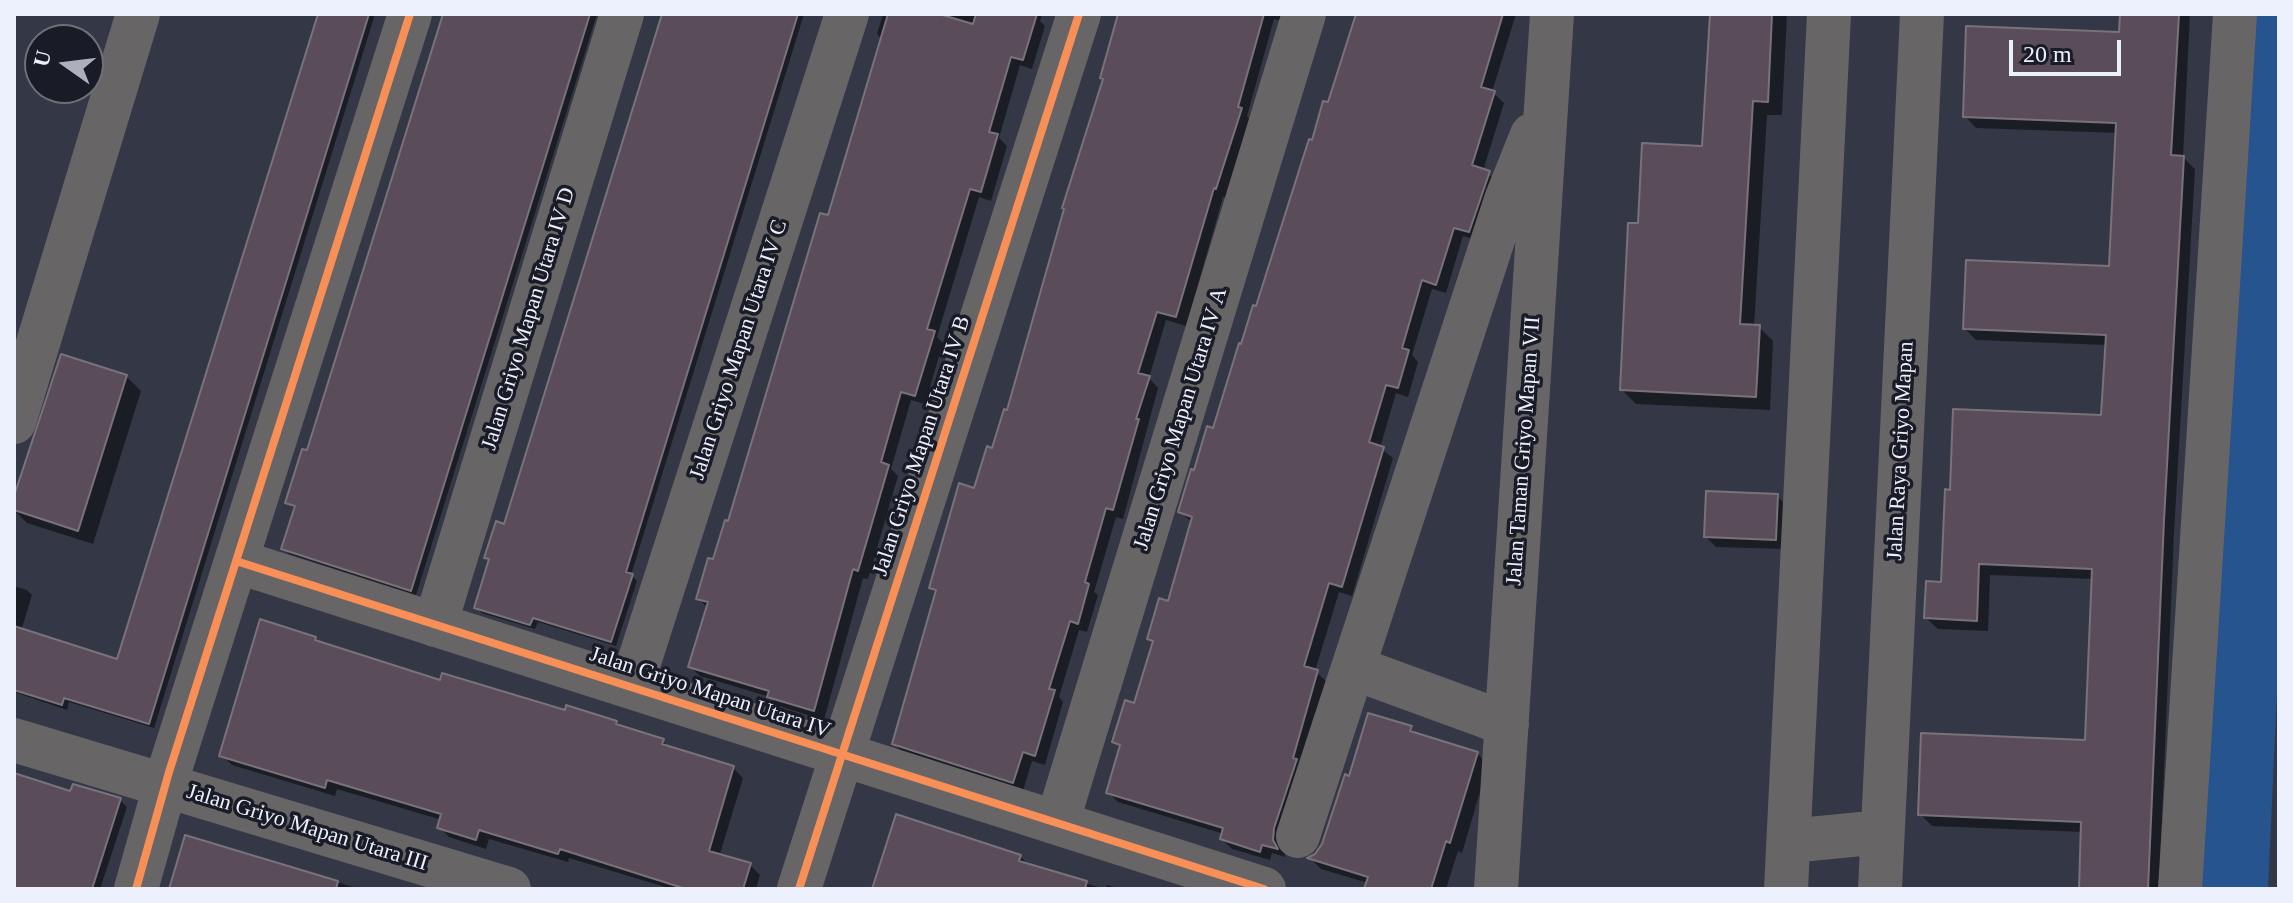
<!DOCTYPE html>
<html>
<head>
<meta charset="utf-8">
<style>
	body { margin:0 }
	#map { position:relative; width:2293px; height:903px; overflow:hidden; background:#343745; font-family:Georgia,serif }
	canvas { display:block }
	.frame { position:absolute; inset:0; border:16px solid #eceffc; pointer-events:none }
	.north { position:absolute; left:24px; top:24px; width:80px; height:80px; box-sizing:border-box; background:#191c27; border:2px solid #6d707c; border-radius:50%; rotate:284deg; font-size:22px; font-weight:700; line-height:32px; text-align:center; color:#eceffc }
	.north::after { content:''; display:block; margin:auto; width:28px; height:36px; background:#acafbc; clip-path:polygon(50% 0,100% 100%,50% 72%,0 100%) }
	.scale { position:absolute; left:2009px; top:40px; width:112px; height:36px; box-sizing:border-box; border:4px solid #eceffc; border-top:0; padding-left:10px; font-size:24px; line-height:28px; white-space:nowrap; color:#eceffc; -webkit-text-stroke:6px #191c27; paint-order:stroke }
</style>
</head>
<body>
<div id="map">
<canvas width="2293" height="903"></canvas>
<div class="frame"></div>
<div class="north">U</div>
<div class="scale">20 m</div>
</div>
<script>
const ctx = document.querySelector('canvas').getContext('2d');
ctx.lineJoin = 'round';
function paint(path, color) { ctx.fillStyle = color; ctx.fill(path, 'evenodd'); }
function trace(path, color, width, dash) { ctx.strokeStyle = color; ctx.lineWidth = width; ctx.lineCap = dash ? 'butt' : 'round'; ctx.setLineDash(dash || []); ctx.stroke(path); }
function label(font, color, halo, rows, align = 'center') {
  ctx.font = font + ' Georgia,serif'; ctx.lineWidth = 7; ctx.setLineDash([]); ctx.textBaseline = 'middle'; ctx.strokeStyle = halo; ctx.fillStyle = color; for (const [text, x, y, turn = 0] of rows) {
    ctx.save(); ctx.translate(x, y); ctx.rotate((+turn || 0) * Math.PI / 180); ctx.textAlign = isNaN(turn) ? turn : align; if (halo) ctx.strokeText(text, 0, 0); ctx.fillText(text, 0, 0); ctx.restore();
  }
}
const shadow = new Path2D(`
	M320 14H375L154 728 69 702 67 710 14 692V586L27 590 32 595 21 631 119 662Z
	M445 14H597L416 595 289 554 284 549 296 509 287 502 309 453Z
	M664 14H804L631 575 637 581 616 646 538 622 535 629 482 613 476 608 491 561 486 557 506 526Z
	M883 14H1042L1040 21 1045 26 1032 69 1020 65 999 138 1007 146 991 201 979 197 937 337 943 343 925 404 911 400 891 469 898 476 868 579 863 578 824 720 779 706 770 697 700 676 690 667 708 608 698 598 730 524 830 218 882 39 877 34Z
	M1132 14H1283L1281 21 1274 19 1247 116 1251 120 1226 197H1223L1186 326 1166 320 1149 378 1158 388 1123 519 1116 517 1094 592 1098 595 1087 632 1079 630 1059 697 1063 702 1045 765 1032 761 1023 791 904 754 894 744 937 594 931 588 1008 412Z
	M1361 14H1516L1492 92 1504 103 1483 171 1499 182 1479 241 1463 236 1446 293 1432 289 1412 355 1418 362 1408 397 1396 393 1380 448 1393 458 1352 596 1339 592 1315 671 1327 682 1283 839 1285 857 1272 853 1270 860 1232 849 1222 839 1224 834 1118 802 1108 792 1121 748 1114 742 1135 705 1154 643 1149 638 1170 604 1193 523 1180 512 1215 431 1313 142Z
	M1712 14H1787L1782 115H1767L1754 327H1759L1773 341 1770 410 1636 404 1622 390 1640 225 1704 148Z
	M2120 14H2190L2183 157 2195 169 2174 533 2159 889H2081L2083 832 1932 826 1920 814 2086 742 2094 579 1990 575 1988 631 1938 629 1926 618 1943 584 2103 417 2107 345 1976 340 1965 329 2111 268 2118 133 1976 128 1965 116 2119 34Z
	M126 376 141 391 93 544 27 523 14 510V503Z
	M1777 496 1787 506 1786 549 1716 547 1706 537Z
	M315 638 321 644 442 683 616 722 622 728 663 741 671 749 733 768 743 778 720 854 750 865 760 875 756 889H672L569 858 568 862 489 839 486 849 449 837 440 827 442 820 337 789 335 796 232 765 222 755Z
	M1410 728 1418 736 1477 753 1488 765 1462 853 1458 851 1446 889H1371L1368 883 1321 869 1311 859 1324 845 1350 778Z
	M14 775 72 793 120 800 127 807 100 889H14Z
	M186 837 360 889H171Z
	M1020 856 1030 867 1105 889H875Z
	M1107 885 1121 889H1106Z`);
const river = new Path2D(`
	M2234 889 2274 14`);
const building = new Path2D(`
	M318 14H369L149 724 64 698 62 705 14 690V626L117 659Z
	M443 14H590L411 591 281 549 295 506 285 503 302 449 307 450Z
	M662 14H798L626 572 633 574 611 642 533 618 530 625 474 608 489 559 484 558 496 521 504 524Z
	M888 14H939L973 24 976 14H1037L1023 60 1011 57 989 132 998 134 981 192 970 189 927 329 935 331 915 396 901 392 881 462 889 465 858 571 853 569 814 711 767 697 769 691 688 667 708 602 696 599 708 558 713 559 725 520 728 521 820 213 828 215Z
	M1118 14H1264L1238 107 1242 108 1216 189 1214 188 1176 317 1157 312 1138 373 1150 376 1136 419H1139L1113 510 1106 508 1085 582 1089 584 1078 624 1070 621 1049 689 1055 690 1035 756 1023 752 1013 783 892 744 936 590 929 588 959 483 974 488 987 446 992 448 1004 409 1007 410 1064 209 1062 208 1103 79 1100 78Z
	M1356 14H1503L1481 87 1495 91 1472 165 1490 171 1469 232 1454 228 1436 285 1422 280 1402 348 1409 350 1398 388 1386 385 1369 442 1384 447 1342 587 1329 583 1304 666 1318 670 1293 758 1297 759 1274 828 1273 840 1278 849 1262 845 1260 852 1220 839 1223 828 1106 793 1120 745 1112 742 1125 700 1134 703 1153 641 1147 639 1159 598 1168 601 1192 517 1178 512 1191 469 1194 470 1207 426 1213 428 1239 343 1241 344 1253 305 1256 306 1309 139 1312 140 1323 101 1328 102Z
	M1710 14H1772L1768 102 1753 101 1740 324 1760 325 1756 397 1620 390 1628 223H1638L1642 143 1702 146Z
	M2120 14H2179L2171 155 2184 156 2164 520 2148 889H2079L2081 822 1918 815 1921 733 2085 740 2092 569 1979 564 1977 621 1924 618 1926 581 1941 582 1945 489 1950 490 1953 409 2101 415 2106 335 1963 329 1966 260 2109 266 2116 123 1963 117 1966 26 2119 32Z
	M61 354 127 375 78 531 14 510V496Z
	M1706 491 1778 494 1776 540 1704 537Z
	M260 619 316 637 315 640 440 680 442 673 565 710 566 705 617 721 616 724 664 739 662 744 734 766 709 851 751 863 743 889H686L560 849 558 854 479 830 476 840 437 828 441 814 327 780 325 788 219 756Z
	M1368 713 1412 726 1410 731 1478 752 1450 843 1446 841 1431 889H1364L1368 877 1307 858 1315 854 1322 844 1345 774 1349 776Z
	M14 773 70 791 73 784 121 798 92 889H14Z
	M896 814 1021 855 1019 861 1087 881 1085 889H872Z
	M185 835 338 881 336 889H169Z`);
const street = new Path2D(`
	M14 422 138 14
	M236 561 1264 889
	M435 625 622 14
	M1354 668 1507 724
	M631 687 847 14
	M14 740 509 889
	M1057 823 1304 14
	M1298 836 1506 200 1532 135
	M1789 841 1882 832
	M136 889 169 772 410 14
	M799 889 1079 14
	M1496 889 1552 14
	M1786 889 1829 14
	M1880 889 1922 14
	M2180 889 2235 14`);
const cycleway = new Path2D(`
	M236 561 1264 889
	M136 889 169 772 410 14
	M799 889 1079 14`);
const streetNames = [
	["Jalan Griyo Mapan Utara IV D",529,319,-73],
	["Jalan Griyo Mapan Utara IV C",739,350,-72],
	["Jalan Griyo Mapan Utara IV A",1181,419,-73],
	["Jalan Griyo Mapan Utara IV B",922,446,-72],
	["Jalan Taman Griyo Mapan VII",1524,451,-86],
	["Jalan Raya Griyo Mapan",1901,451,-87],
	["Jalan Griyo Mapan Utara IV",710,693,18],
	["Jalan Griyo Mapan Utara III",307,828,17]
];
paint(shadow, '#0007');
trace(river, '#25548f', 68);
paint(building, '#5a4c59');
trace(building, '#78727b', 2);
trace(street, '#686566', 44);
trace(cycleway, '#f78f57', 8);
label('22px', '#eceffc', '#191c27', streetNames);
</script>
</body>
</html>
